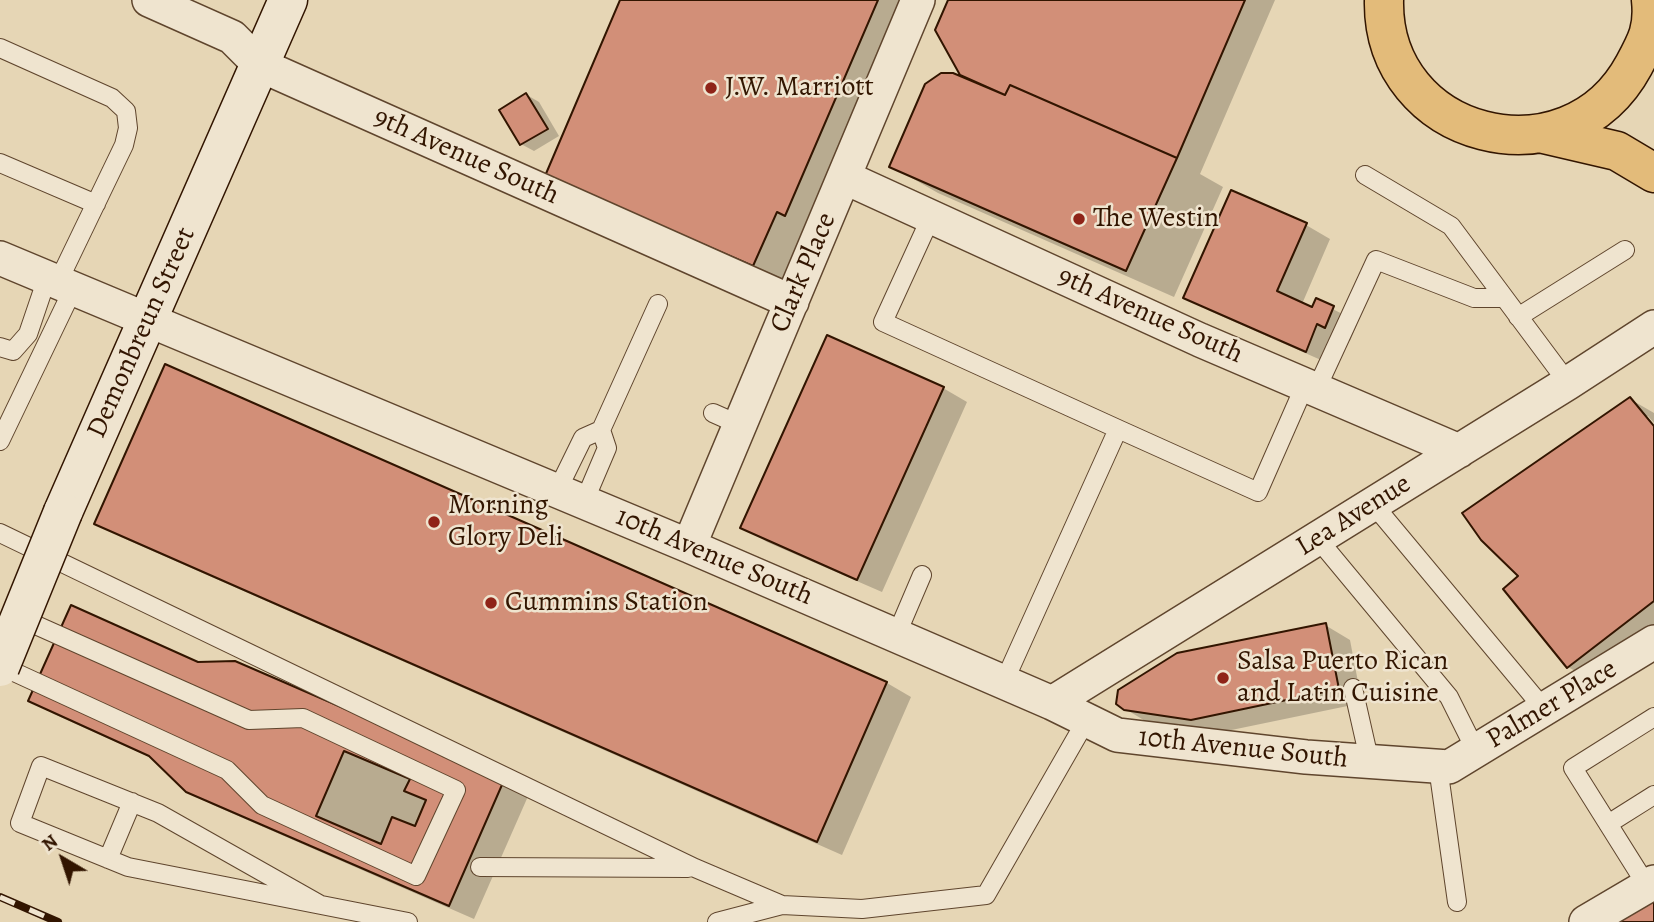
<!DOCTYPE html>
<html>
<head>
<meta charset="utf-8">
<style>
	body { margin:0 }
	#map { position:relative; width:1654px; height:922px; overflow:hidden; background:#e6d6b5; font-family:Alegreya,serif }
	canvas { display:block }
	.north { position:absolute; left:28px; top:824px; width:70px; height:70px; -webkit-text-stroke:5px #efe4cf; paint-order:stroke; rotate:321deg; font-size:19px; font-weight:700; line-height:28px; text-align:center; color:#321500 }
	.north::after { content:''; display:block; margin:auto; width:24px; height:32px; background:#321500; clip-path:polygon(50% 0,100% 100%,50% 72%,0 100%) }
</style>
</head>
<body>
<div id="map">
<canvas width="1654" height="922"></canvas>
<div class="north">N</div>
</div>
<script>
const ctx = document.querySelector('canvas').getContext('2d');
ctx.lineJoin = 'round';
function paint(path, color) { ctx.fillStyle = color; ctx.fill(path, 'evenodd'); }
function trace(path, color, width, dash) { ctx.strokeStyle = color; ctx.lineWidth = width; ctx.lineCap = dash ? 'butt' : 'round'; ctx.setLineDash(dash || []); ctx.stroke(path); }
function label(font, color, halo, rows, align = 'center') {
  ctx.font = font + ' Alegreya,serif'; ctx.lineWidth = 5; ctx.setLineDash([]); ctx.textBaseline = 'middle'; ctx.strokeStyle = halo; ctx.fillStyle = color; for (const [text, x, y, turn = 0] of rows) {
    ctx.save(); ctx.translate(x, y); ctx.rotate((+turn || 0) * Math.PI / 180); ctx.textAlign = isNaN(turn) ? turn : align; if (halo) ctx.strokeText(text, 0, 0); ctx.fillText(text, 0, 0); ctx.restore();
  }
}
const shadow = new Path2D(`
	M622 0H919L787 284 580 195Z
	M950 0H1275L1200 174 1223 187 1174 297 938 193 891 166 971 80Z
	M527 95 539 102 559 136 534 151 521 144Z
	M1306 225 1330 239 1302 304 1313 309 1317 301 1358 322 1350 341 1342 337 1330 364 1210 311 1185 297Z
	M166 366 887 683 911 697 842 855 121 537 96 523Z
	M943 388 967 402 882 592 767 542 743 527Z
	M1630 399 1654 413V423L1648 416H1643L1654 429V634L1593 681 1568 667 1505 590 1521 576Z
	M1325 625 1350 640 1362 703 1217 733 1147 722 1122 707Z
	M198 664 529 794 474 919 213 805 187 790 156 760 54 714 30 700Z`);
const building = new Path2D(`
	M620 0H878L785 216 777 212 753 266 545 176Z
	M948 0H1245L1177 158 1010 85 1005 95 960 75 935 30Z
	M941 73H953L1005 95 1010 85 1177 158 1126 271 889 167 925 84Z
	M526 93 548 129 520 145 499 110Z
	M1231 190 1307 223 1277 291 1312 307 1316 298 1334 306 1325 328 1317 324 1306 352 1183 298Z
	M827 335 944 387 857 580 740 528Z
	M165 364 887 682 817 842 94 524Z
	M1630 397 1654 426V601L1567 668 1503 589 1518 576 1481 540 1462 513Z
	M71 605 198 662 235 661 505 778 449 906 186 792 149 756 28 701Z
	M1326 623 1339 689 1191 720 1124 710 1116 704 1118 690 1177 653Z
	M344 751 410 779 404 791 426 800 415 826 392 817 381 844 316 816Z
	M1654 889V922H1611Z`);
const lane = new Path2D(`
	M0 48 112 98 126 111 128 128 124 145 58 282
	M0 163 96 204
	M1365 175 1451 226 1568 383
	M931 217 883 322 1118 429 1004 682
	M1518 317 1625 250
	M0 347 13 351 28 334 47 278
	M1316 390 1376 260 1474 298H1504
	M713 413 740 425
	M1118 429 1258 492 1305 385
	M0 441 73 289
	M557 491 583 438 601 430 658 304
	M584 502 607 448 601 430
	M1373 504 1544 709
	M0 533 695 868 782 905 862 909 986 895 1087 719
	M1317 538 1449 697 1476 751
	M896 636 922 575
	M1 666 227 770 262 805 416 876 456 790 303 718 249 720 20 618
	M1353 688 1370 763
	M1438 767 1457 902
	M1608 824 1654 795
	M108 859 132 802
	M480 867 688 868
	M1647 886 1573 768 1654 717
	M319 904 158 813 41 766 20 823 128 867 408 922
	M717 922 782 905`);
const street = new Path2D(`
	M149 0 232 37 260 65 792 302
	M844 177 1200 340 1459 451
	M0 258 689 546 1052 703 1117 735 1306 757 1449 767 1654 642
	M689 546 918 0
	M1052 703 1568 383 1654 327
	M1586 922 1654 882`);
const secondary = new Path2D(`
	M63 512 288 0`);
const primary = new Path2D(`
	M1384 0C1381 139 1568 187 1634 65 1647 41 1654 28 1651 0
	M1544 134 1617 151 1654 173`);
const rail = new Path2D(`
	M0 897 58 922`);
const secondaryBridge = new Path2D(`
	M0 667 63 512`);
const markers = [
	[711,88,7,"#8f2418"],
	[1079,219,7,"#8f2418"],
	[434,522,7,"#8f2418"],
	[491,603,7,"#8f2418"],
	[1223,678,7,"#8f2418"]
];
const poiNames = [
	["J.W. Marriott",725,88],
	["The Westin",1093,219],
	["Morning",448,506],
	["Glory Deli",448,538],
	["Cummins Station",505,603],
	["Salsa Puerto Rican",1237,662],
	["and Latin Cuisine",1237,694]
];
const streetNames = [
	["9th Avenue South",466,157,24],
	["Clark Place",804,273,-67],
	["9th Avenue South",1150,316,24],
	["Demonbreun Street",142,333,-66],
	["Lea Avenue",1354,516,-32],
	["10th Avenue South",714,557,23],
	["Palmer Place",1552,705,-31],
	["10th Avenue South",1243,749,6]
];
paint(shadow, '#0003');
paint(building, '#d28f78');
trace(building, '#321500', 2);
trace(lane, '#5f452d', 20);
trace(street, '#5f452d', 36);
trace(secondary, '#321500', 41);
trace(primary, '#321500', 41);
trace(lane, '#efe4cf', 18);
trace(street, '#efe4cf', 33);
trace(secondary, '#efe4cf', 38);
trace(primary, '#e3bb7a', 38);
trace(rail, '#321500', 8);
trace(rail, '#efe4cf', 5, [16]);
trace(secondaryBridge, '#321500', 41, []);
trace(secondaryBridge, '#efe4cf', 38);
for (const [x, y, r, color] of markers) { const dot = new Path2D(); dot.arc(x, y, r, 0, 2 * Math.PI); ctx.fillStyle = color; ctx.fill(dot); trace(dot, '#efe4cf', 2.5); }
label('28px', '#321500', '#efe4cf', poiNames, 'left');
label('28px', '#321500', '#efe4cf', streetNames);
</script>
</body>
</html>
